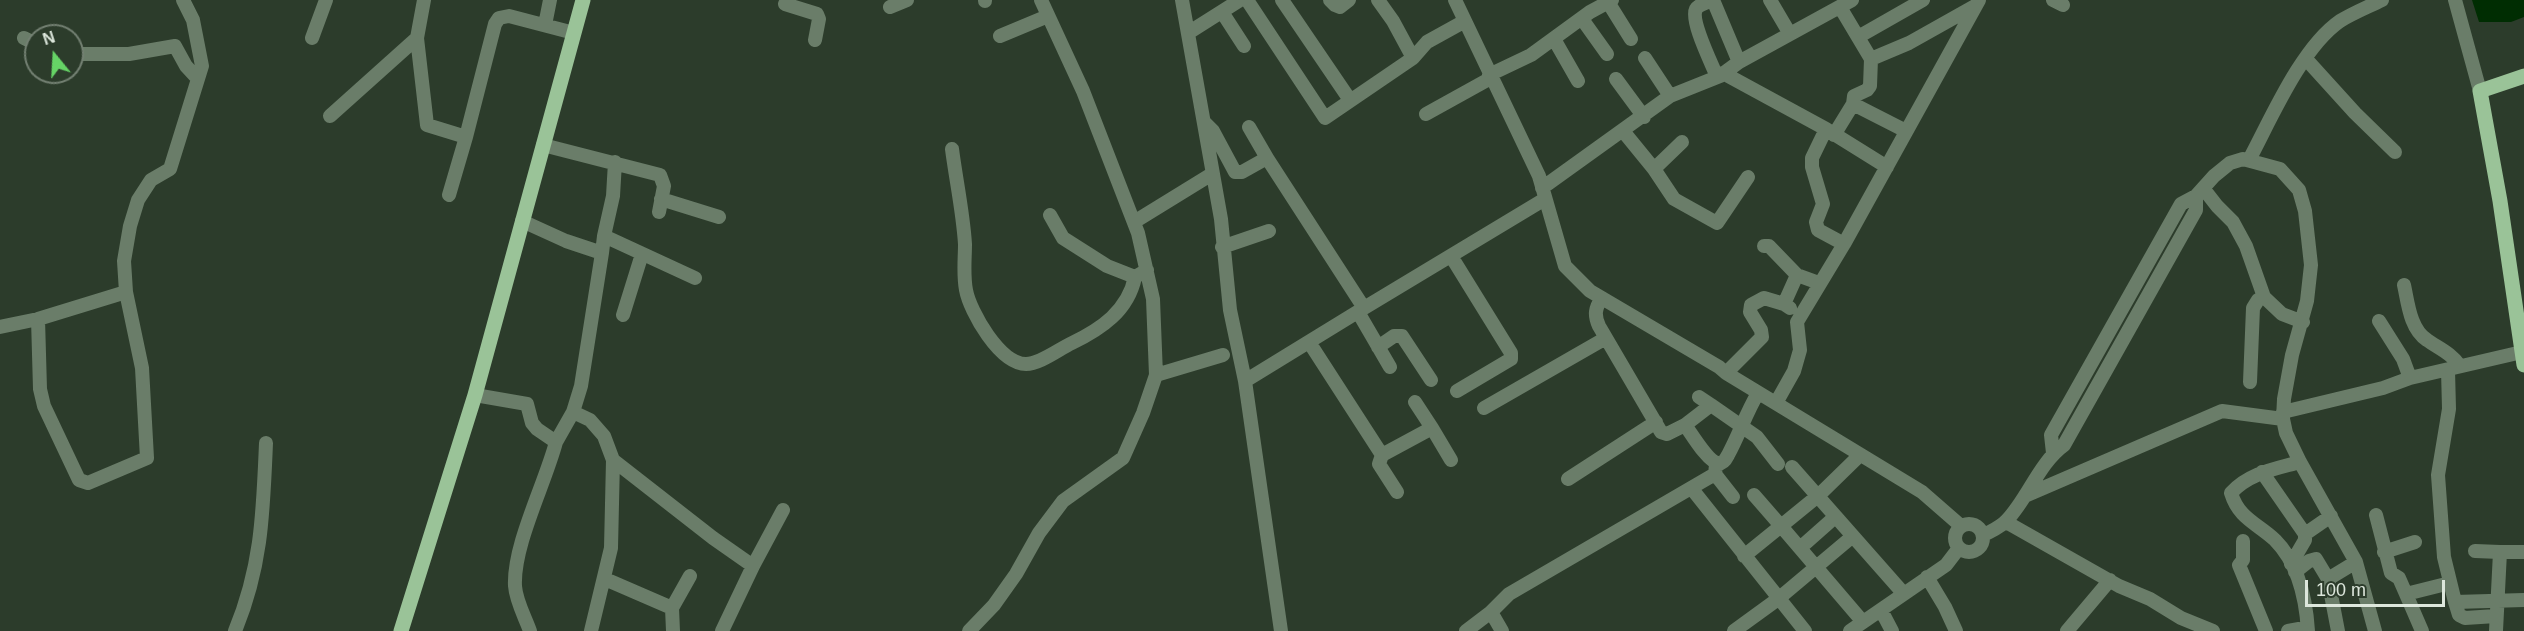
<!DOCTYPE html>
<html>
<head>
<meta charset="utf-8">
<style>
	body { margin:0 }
	#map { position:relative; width:2524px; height:631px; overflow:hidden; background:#2c3c2b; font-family:Arial,sans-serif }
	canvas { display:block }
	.north { position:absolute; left:24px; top:24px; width:60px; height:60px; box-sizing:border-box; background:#2c3c2b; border:2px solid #738072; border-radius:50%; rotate:342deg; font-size:16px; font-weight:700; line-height:24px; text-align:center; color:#dde7dc }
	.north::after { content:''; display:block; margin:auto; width:21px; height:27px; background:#66d466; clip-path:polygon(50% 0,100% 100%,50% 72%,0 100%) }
	.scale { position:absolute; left:2305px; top:580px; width:140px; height:27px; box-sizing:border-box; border:3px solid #dde7dc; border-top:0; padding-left:8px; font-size:18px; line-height:21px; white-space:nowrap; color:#dde7dc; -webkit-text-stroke:4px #2c3c2b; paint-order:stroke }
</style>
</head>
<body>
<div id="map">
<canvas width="2524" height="631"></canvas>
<div class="north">N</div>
<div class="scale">100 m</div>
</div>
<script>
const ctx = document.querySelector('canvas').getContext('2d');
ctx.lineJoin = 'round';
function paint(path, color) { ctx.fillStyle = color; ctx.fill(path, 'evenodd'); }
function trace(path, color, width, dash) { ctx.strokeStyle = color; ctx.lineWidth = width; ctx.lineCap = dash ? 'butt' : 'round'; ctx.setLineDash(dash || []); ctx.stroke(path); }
const water = new Path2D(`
	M2472 0H2524V17L2511 22H2479Z`);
const minor = new Path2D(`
	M985 0V1
	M1182 0 1221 219 1230 310 1245 381 1281 631
	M1247 0 1325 118 1413 58
	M1282 0 1350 100
	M1330 0 1335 5 1340 7 1349 0
	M1378 0 1393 21 1413 58 1427 42 1465 21
	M1455 0 1539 176 1565 266 1590 291 1719 367 1726 373 1922 492 1961 526
	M1770 0 1790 34
	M2053 0 2063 5
	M2455 0 2480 91
	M1608 2 1631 39
	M785 4 817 14 819 19 815 40
	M890 7 907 0
	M1840 7 1871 59 1909 43 1975 6
	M1222 12 1244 46
	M1582 19 1607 54
	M545 25 550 0
	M1188 33 1240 0
	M1000 36 1048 16
	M1858 37 1923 0
	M24 38 36 44
	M312 38 326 0
	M417 38 427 125 466 137
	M1554 39 1578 81
	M72 54H129L175 46 186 66 198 79
	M1645 58 1670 96
	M2306 59 2355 113 2395 152
	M1723 73 1826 129 1887 167
	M1489 75 1531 55 1590 12 1612 0
	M1717 77C1712 64 1690 21 1696 9 1699 4 1708 2 1713 0L1739 62
	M1616 79 1644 117
	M1853 104 1854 96 1867 90 1870 86 1871 59
	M1426 114 1491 78
	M330 116 417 38 424 0
	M1205 123 1213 131 1235 172H1242L1267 158 1364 308 1545 199
	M1249 127 1267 158
	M1826 129 1812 158V167L1823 204 1816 222 1818 230 1844 244
	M1623 131 1654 169 1674 199 1717 223 1748 177
	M1834 135 1853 104 1906 131
	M543 145 660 175 664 186 659 212
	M952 149C956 180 963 212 965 244 965 259 963 274 966 290 970 312 1000 364 1026 364 1040 364 1059 349 1072 343 1101 329 1128 311 1135 277L1147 270
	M2249 160C2271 119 2301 48 2340 21 2353 13 2368 7 2382 0
	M1654 169 1682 142
	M1542 188 1670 96 1720 76 1739 62 1852 0
	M2203 188 2217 206 2233 222 2246 246 2264 297 2282 314 2303 322
	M449 195 466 137 495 24 499 18 509 16 574 33
	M661 199 719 217
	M1050 215 1063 238 1107 266 1135 277
	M522 221 566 241 602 253 581 386 573 412
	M1134 222 1212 174
	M604 236 613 196 615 162
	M1764 246H1769L1797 275
	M1222 247 1269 231
	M602 253 604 236 695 278
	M1451 256 1511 353V359L1457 391
	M2404 285C2408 303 2410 329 2427 340 2440 349 2451 353 2460 366
	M1602 298C1595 308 1594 315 1599 326L1661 432 1667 434 1685 425
	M1790 308 1784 304 1797 275 1819 283
	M1358 312 1390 367
	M623 315 642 254
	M38 319 40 389 44 406 79 480 88 483 147 458 142 368 126 292 124 261 130 226 138 200 151 180 170 169 202 66 193 20 183 0
	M2379 321 2403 359 2410 378
	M0 327 38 319 126 292
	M1309 342 1382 455 1432 428 1415 402
	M1378 347 1394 336H1402L1431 380
	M2448 370 2449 409 2438 475 2444 557 2455 602 2524 600
	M1726 373 1762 337 1761 330 1750 312 1751 305 1764 298 1784 304
	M1156 375 1223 355
	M1245 381 1364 308
	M2250 382 2253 308 2258 300 2264 297
	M475 395 527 404 532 423 537 429 556 442C545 484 513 545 515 586 516 601 525 617 530 631
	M1699 397 1711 405 1685 425C1691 433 1708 462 1718 463 1723 464 1726 459 1728 455 1739 435 1746 413 1758 393
	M1776 403 1794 371 1800 350 1797 322 1844 244 1979 0
	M1711 405 1757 437 1778 464
	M1484 408 1606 338
	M2283 412 2383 388 2410 378 2522 352
	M1432 428 1451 460
	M556 442 573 412 590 420 604 436 613 460 611 548 591 631
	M2053 453 2051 435 2181 204 2196 196 2214 176 2230 163 2243 159 2280 169 2299 190 2305 211 2311 265 2307 301 2292 355 2284 399 2283 419 2286 433 2300 462 2356 562 2375 631
	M1382 455 1379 464 1397 492
	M1860 455 1819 495 1781 526 1863 622
	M613 460 713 538 753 566
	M2300 462C2275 469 2249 473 2231 493 2239 519 2257 523 2275 540 2298 563 2306 599 2308 631
	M1716 465 1715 474 1733 497
	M1792 467 1904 594
	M2262 472 2305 534
	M1568 479 1656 422
	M1692 489 1805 631
	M2027 495 2222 411 2283 419
	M2376 515 2391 573 2399 578 2406 594
	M2006 522 2119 586 2150 599 2181 618 2213 631
	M1955 538a14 14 0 1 1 28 0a14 14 0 1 1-28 0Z
	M1984 535C1991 531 2001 527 2007 520 2028 498 2039 463 2064 445L2196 210V196
	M2243 541V560L2239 565 2266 631
	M1800 548 1835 517
	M2475 551 2500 552
	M2384 552 2415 542
	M1744 556 1781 526 1754 495
	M2291 564 2305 540V534L2331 516
	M2295 572 2309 561 2316 559 2328 579
	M1927 577 1945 607 1956 631
	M605 579 672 608
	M2455 602 2459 615 2465 618 2496 616
	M1881 610 1892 631
	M1491 612 1509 594 1715 474
	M235 631C262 566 263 512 266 443
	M673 631 672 608 690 576
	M722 631 753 566 783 510
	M969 631 994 605 1016 574 1039 533 1063 501 1123 458 1143 413 1156 375 1153 299 1138 233 1083 91 1041 0
	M1466 631 1491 612 1502 631
	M1734 631 1778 599 1853 536
	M1850 631 1946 565 1959 548
	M2067 631 2110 580
	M2288 631 2299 629 2308 631
	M2338 631 2328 579 2356 562
	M2422 631 2406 594 2450 583
	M2496 631 2500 552H2524`);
const major = new Path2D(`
	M2524 76 2480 91 2500 201 2524 365
	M401 631 475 395 583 0`);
paint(water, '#002d02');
trace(minor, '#6a7d69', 14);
trace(major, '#9ac398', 15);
</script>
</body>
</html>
